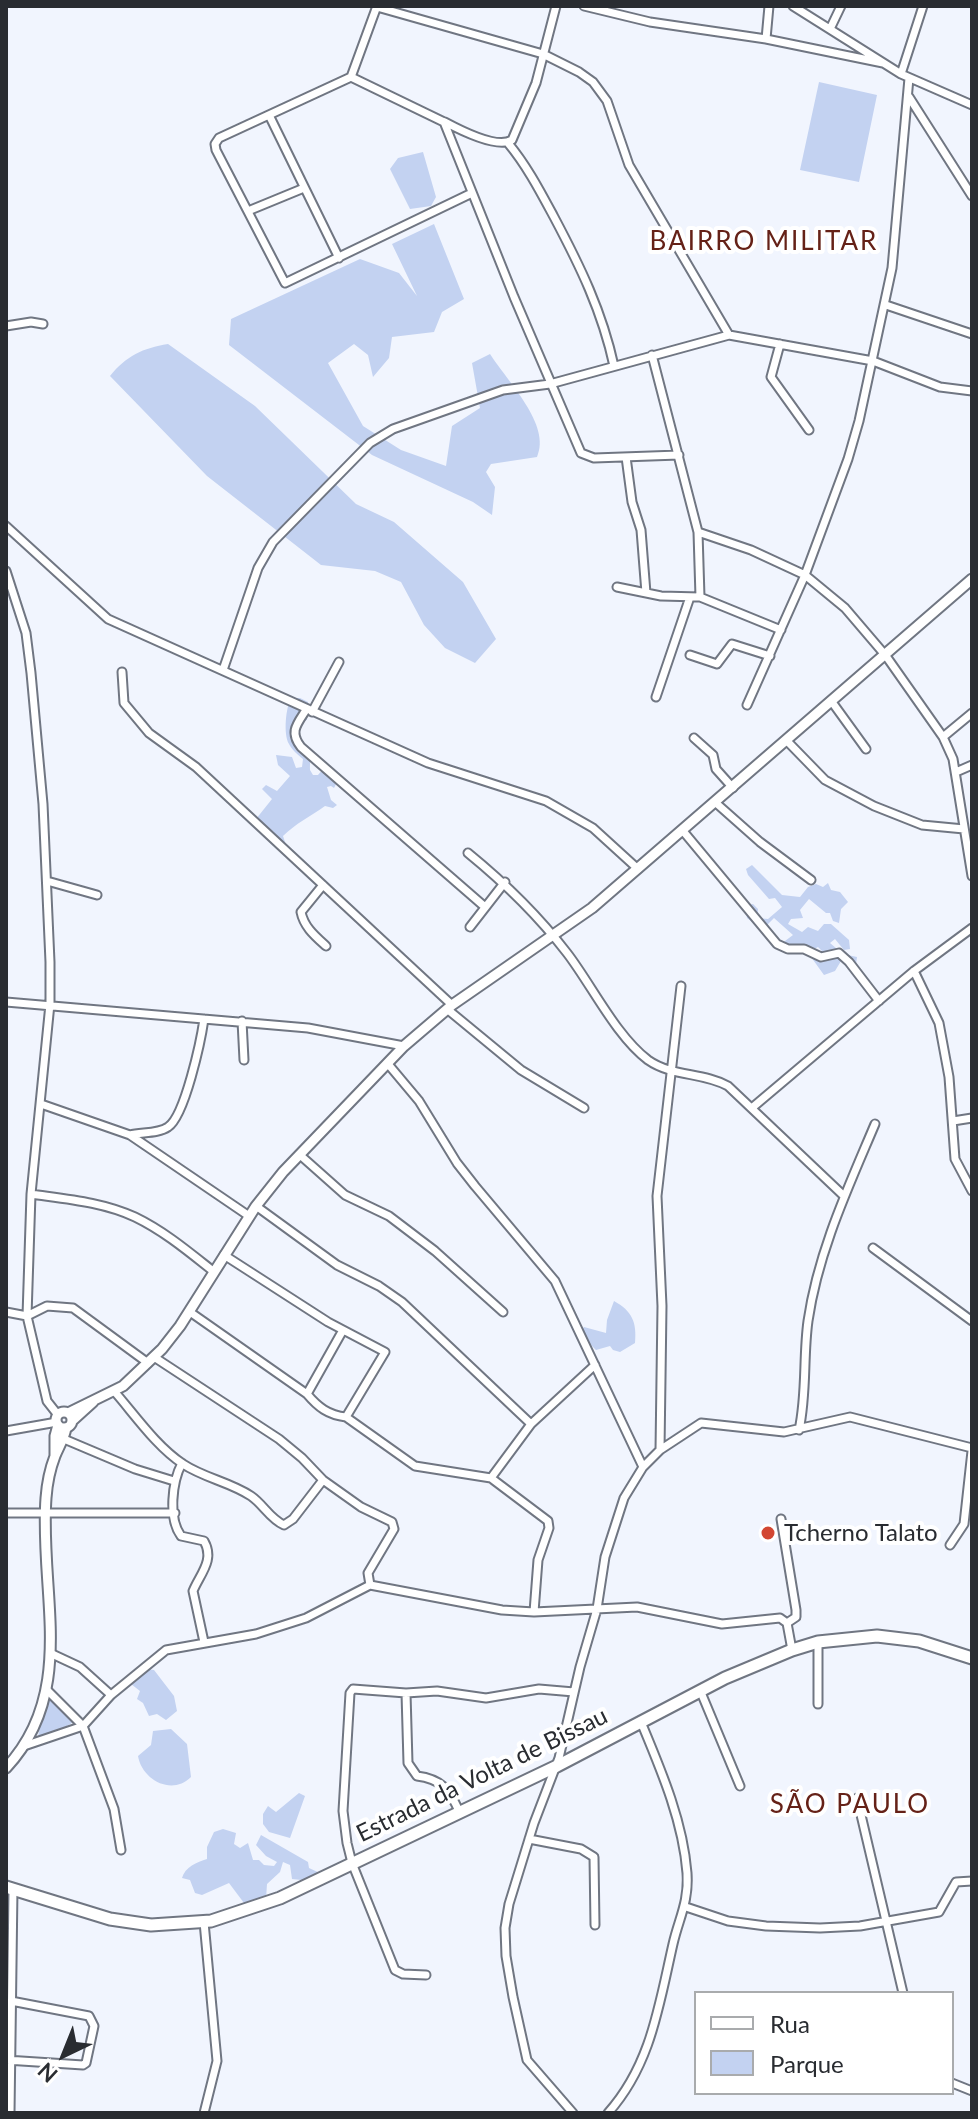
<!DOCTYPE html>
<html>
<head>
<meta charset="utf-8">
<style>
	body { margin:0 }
	#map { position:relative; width:978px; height:2119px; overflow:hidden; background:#f1f5fe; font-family:Lato,sans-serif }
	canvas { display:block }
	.frame { position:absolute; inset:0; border:8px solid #292c31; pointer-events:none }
	.legend { position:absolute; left:694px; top:1991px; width:260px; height:104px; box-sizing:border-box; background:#fff; border:2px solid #a9abad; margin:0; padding:10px 14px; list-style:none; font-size:24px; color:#292c31 }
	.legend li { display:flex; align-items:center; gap:16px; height:40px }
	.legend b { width:40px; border:2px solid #a9abad }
	.north { position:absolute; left:24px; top:2015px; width:80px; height:80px; -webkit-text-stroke:6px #fff; paint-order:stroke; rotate:223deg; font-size:22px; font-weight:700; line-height:32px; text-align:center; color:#292c31 }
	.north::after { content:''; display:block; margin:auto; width:28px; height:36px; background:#292c31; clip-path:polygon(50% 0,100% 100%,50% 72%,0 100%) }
</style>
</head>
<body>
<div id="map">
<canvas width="978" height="2119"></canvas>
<div class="frame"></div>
<ul class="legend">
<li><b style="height:10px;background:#fff"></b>Rua</li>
<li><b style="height:22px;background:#c3d2f1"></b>Parque</li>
</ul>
<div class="north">N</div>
</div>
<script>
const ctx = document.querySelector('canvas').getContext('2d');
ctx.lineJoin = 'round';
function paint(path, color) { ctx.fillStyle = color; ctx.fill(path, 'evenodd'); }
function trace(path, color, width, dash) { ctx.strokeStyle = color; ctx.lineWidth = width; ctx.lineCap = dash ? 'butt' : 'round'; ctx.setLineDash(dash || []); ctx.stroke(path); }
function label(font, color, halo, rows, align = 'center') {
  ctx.font = font + ' Lato,sans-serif'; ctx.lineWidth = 8; ctx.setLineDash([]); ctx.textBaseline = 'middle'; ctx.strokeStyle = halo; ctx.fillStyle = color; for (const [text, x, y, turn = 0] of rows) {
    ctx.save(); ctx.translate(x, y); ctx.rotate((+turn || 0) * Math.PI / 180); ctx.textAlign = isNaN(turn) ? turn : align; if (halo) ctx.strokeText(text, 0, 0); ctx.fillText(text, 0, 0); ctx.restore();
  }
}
const green = new Path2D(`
	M819 82 877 95 859 182 800 170Z
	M423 152 436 197 431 206 410 209 390 169 398 158Z
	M434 224 464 299 442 312 434 332 392 337 389 358 373 377 368 355 354 344 328 363 363 426 401 450 446 466 452 426 480 408 472 363 490 354C507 381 552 425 537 457L491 464 486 472 495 487 492 515 473 502 372 455 229 345 231 319 360 259 399 273 417 296 392 244Z
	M168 344 255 406 356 504 394 522 463 582 496 639 475 663 445 648 424 625 401 582 375 571 321 565 207 476 110 376C126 356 143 348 168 344Z
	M291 698H300L308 702 307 720 297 721 299 743C312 750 310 756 310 770L313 775H318C324 767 329 769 338 772L339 778 334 788 331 786 327 787 331 800 337 805 333 808 325 806C311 816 295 824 283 836L286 845 268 840 256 819 272 799 262 789 266 785 277 791 290 776 278 765 276 755 292 757 296 768 302 767 303 759C298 755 292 750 289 744 283 734 286 707 291 698Z
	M752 865 782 895 800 897 808 887 816 884 823 887 828 883 831 890 840 892 848 902 841 909 839 923 833 921 830 913H826L809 899 800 910 803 918 791 919 788 924 802 932 808 927 818 931 824 924H831L849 940 850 949 844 950 835 939 830 943 843 954 857 957 856 964 850 967 841 961 835 971 824 975 811 957 814 956 817 959 822 957V951L818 947 808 952 781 944 793 935 774 918 765 927 758 926 747 918 745 906 753 904 758 909 757 918 768 919 782 907 775 898 769 899 748 875 746 869Z
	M614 1301C632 1311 637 1322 635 1343L620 1352 613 1350 610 1346 596 1350 585 1339 581 1331 584 1327 606 1333 607 1320Z
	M146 1669 154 1670 174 1696 177 1711 166 1720 157 1714 149 1716 143 1703 137 1699 140 1691 131 1684Z
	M47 1695 79 1719 37 1743V1741Z
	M171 1729 187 1744 191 1777C172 1796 142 1780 138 1756L151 1745 153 1731Z
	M299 1793 305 1796 290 1838 269 1832 263 1824V1814L268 1806 276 1812Z
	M223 1829 236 1833 234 1844 240 1848 248 1843 253 1860H259L264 1865 274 1866 277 1862 266 1856 256 1845 261 1835 308 1862 309 1868 322 1874 311 1881 292 1879 290 1865 283 1862 280 1872 267 1884 266 1899 247 1907 229 1883 202 1895 195 1893 190 1880 182 1878C185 1867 197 1862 207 1859V1847L214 1832Z`);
const minor = new Path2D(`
	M377 6 351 77 219 138 215 144 216 150 285 283 472 193
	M584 6 650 22 766 39 883 63
	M793 6 901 74 972 105
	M377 7 543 54 579 72 593 82 607 101 629 165 729 335
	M830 29 841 6
	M766 39 769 6
	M901 74 923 6
	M351 77 444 122 514 297 581 453 594 458 679 455
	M909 97 972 196
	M269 115 339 258
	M445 122C460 130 497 149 512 140L536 83 556 6
	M508 143C527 166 540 191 554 217 580 266 602 311 614 366
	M248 211 304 188
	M886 305 972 334
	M6 326 31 322 43 324
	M780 344 771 377 809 430
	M652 355 698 532 700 597
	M626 457 632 502 641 530 646 593
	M6 526 108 619 428 763 546 801 593 828 638 869
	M698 532 751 550 805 575 845 608 886 656 943 737 953 759 972 876
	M6 571 26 633 31 673 43 804 50 962V1004L31 1194 27 1316 47 1401 58 1415
	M617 587 661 596 700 597 781 630
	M690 655 717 664 732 644 770 656
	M223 670 258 568 273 542 370 443 393 429 503 390 550 384 729 335 873 361 940 387 972 391
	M122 672 124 703 149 733 196 767 452 1005
	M656 697 690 597
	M832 702 866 749
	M747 705 805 575 848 459 859 421 892 268 909 78
	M306 710C297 724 289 732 301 747L485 907
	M312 712 339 662
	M943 737 972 713
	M694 738 713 755 716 769 733 788
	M787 741 825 780 874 806 922 825 964 829
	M956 772 972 765
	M716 803 760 842 811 880
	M683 831 777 944 788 949H804L821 957 839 953 849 962 879 1001
	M468 853C506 884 537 914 567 953 591 984 616 1036 648 1060 672 1077 703 1072 728 1086L844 1196
	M47 881 97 895
	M323 885 301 912C304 927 315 936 326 946
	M470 927 505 882
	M914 971 939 1023 949 1077 955 1159 972 1191
	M6 1002 308 1028 404 1046
	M447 1009 521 1070 584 1108
	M242 1021 244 1060
	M388 1064 419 1101 457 1163 475 1186 555 1281 643 1467 624 1498 605 1557 597 1609 580 1667 559 1758 534 1823 509 1904 505 1928 506 1956 513 1997 527 2060 573 2113
	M41 1104 130 1135 249 1216
	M753 1107 914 971 972 928
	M953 1121 972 1118
	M130 1135C141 1132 158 1134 168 1127 185 1116 201 1040 204 1019
	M300 1155 345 1195 389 1216 435 1251 503 1312
	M31 1194C66 1199 103 1202 135 1217 164 1231 189 1252 213 1271
	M256 1206 337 1265 379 1286 402 1302 531 1424
	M873 1248 972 1321
	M224 1255 328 1322 385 1352 346 1417 415 1466 491 1478 531 1424 595 1365
	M6 1312 27 1316 47 1306 73 1308 148 1363
	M190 1312 307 1394 343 1330
	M154 1357 279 1439 302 1458 323 1480 361 1507 392 1522 394 1529 368 1573 370 1585
	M114 1391C135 1415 156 1446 183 1464 204 1478 230 1482 251 1496 263 1504 270 1519 284 1525L293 1519 323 1480
	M307 1394C318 1407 328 1415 346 1417
	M799 1430C807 1394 803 1357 808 1321 818 1252 848 1188 875 1124
	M6 1431 57 1422
	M64 1439 135 1469 174 1481
	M660 1450 701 1423 784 1432 850 1417 972 1448
	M182 1463C172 1482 168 1518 181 1536L204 1541C215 1560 200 1574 193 1591L204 1642
	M643 1467 660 1450 662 1306 657 1196 681 986
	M491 1478 548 1521 549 1528 538 1560 534 1612
	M6 1513H175
	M781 1519 796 1610V1617L787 1623
	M950 1545 964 1524 972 1451
	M818 1642V1704
	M50 1653 80 1667 111 1695
	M700 1690 740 1786
	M48 1691 83 1726 114 1809 121 1850
	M406 1693 408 1763 417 1776C441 1779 449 1789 459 1811
	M24 1746 83 1726 111 1695 166 1650 256 1634 306 1618 370 1585 502 1610 534 1612 637 1607 722 1624 780 1618 787 1623 792 1650
	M857 1798 903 1993
	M529 1839 581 1849 594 1857 595 1925
	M686 1907 728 1921 766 1926 820 1928 860 1926 939 1912 956 1882 972 1881
	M426 1975 403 1974 395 1970 352 1863 347 1843 343 1811 350 1693 353 1689 406 1693 437 1691 486 1698 539 1689 574 1692
	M6 2060 83 2065 86 2063 94 2026 89 2016 11 2001
	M952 2083 972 2091
	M10 2113 13 1889
	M204 2113 217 2061 204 1922
	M608 2113C651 2065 659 2005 673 1944 679 1918 689 1902 687 1873 683 1821 661 1770 641 1722`);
const tertiary = new Path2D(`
	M56 1420a8 8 0 1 1 16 0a8 8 0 1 1-16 0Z
	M68 1413 123 1386 162 1349 180 1326 256 1206 283 1172 404 1046 452 1005 592 908 972 579
	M72 1421 93 1402
	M55 1455V1436L58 1425
	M6 1768C78 1691 39 1592 46 1498 47 1484 50 1469 55 1456 59 1446 64 1439 66 1428`);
const secondary = new Path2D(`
	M6 1887 110 1919 151 1925 211 1921 280 1898 557 1766 725 1678 792 1650 818 1642 877 1636 919 1641 972 1658`);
const markers = [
	[768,1533,8,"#d24632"]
];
const poiNames = [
	["Tcherno Talato",784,1533]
];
const streetNames = [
	["Estrada da Volta de Bissau",482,1775,-26]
];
const neighbourhoodNames = [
	["BAIRRO MILITAR",764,242],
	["SÃO PAULO",850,1805]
];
paint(green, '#c3d2f1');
trace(minor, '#707682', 11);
trace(tertiary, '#707682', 13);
trace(secondary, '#707682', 15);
trace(minor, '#fff', 7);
trace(tertiary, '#fff', 9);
trace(secondary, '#fff', 11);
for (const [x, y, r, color] of markers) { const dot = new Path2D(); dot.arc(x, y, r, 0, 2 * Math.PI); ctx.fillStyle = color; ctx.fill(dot); trace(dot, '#fff', 3); }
label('24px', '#292c31', '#fff', poiNames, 'left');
label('24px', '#292c31', '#fff', streetNames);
ctx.letterSpacing = '2px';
label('26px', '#652117', '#fff', neighbourhoodNames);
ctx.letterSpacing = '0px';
</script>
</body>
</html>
